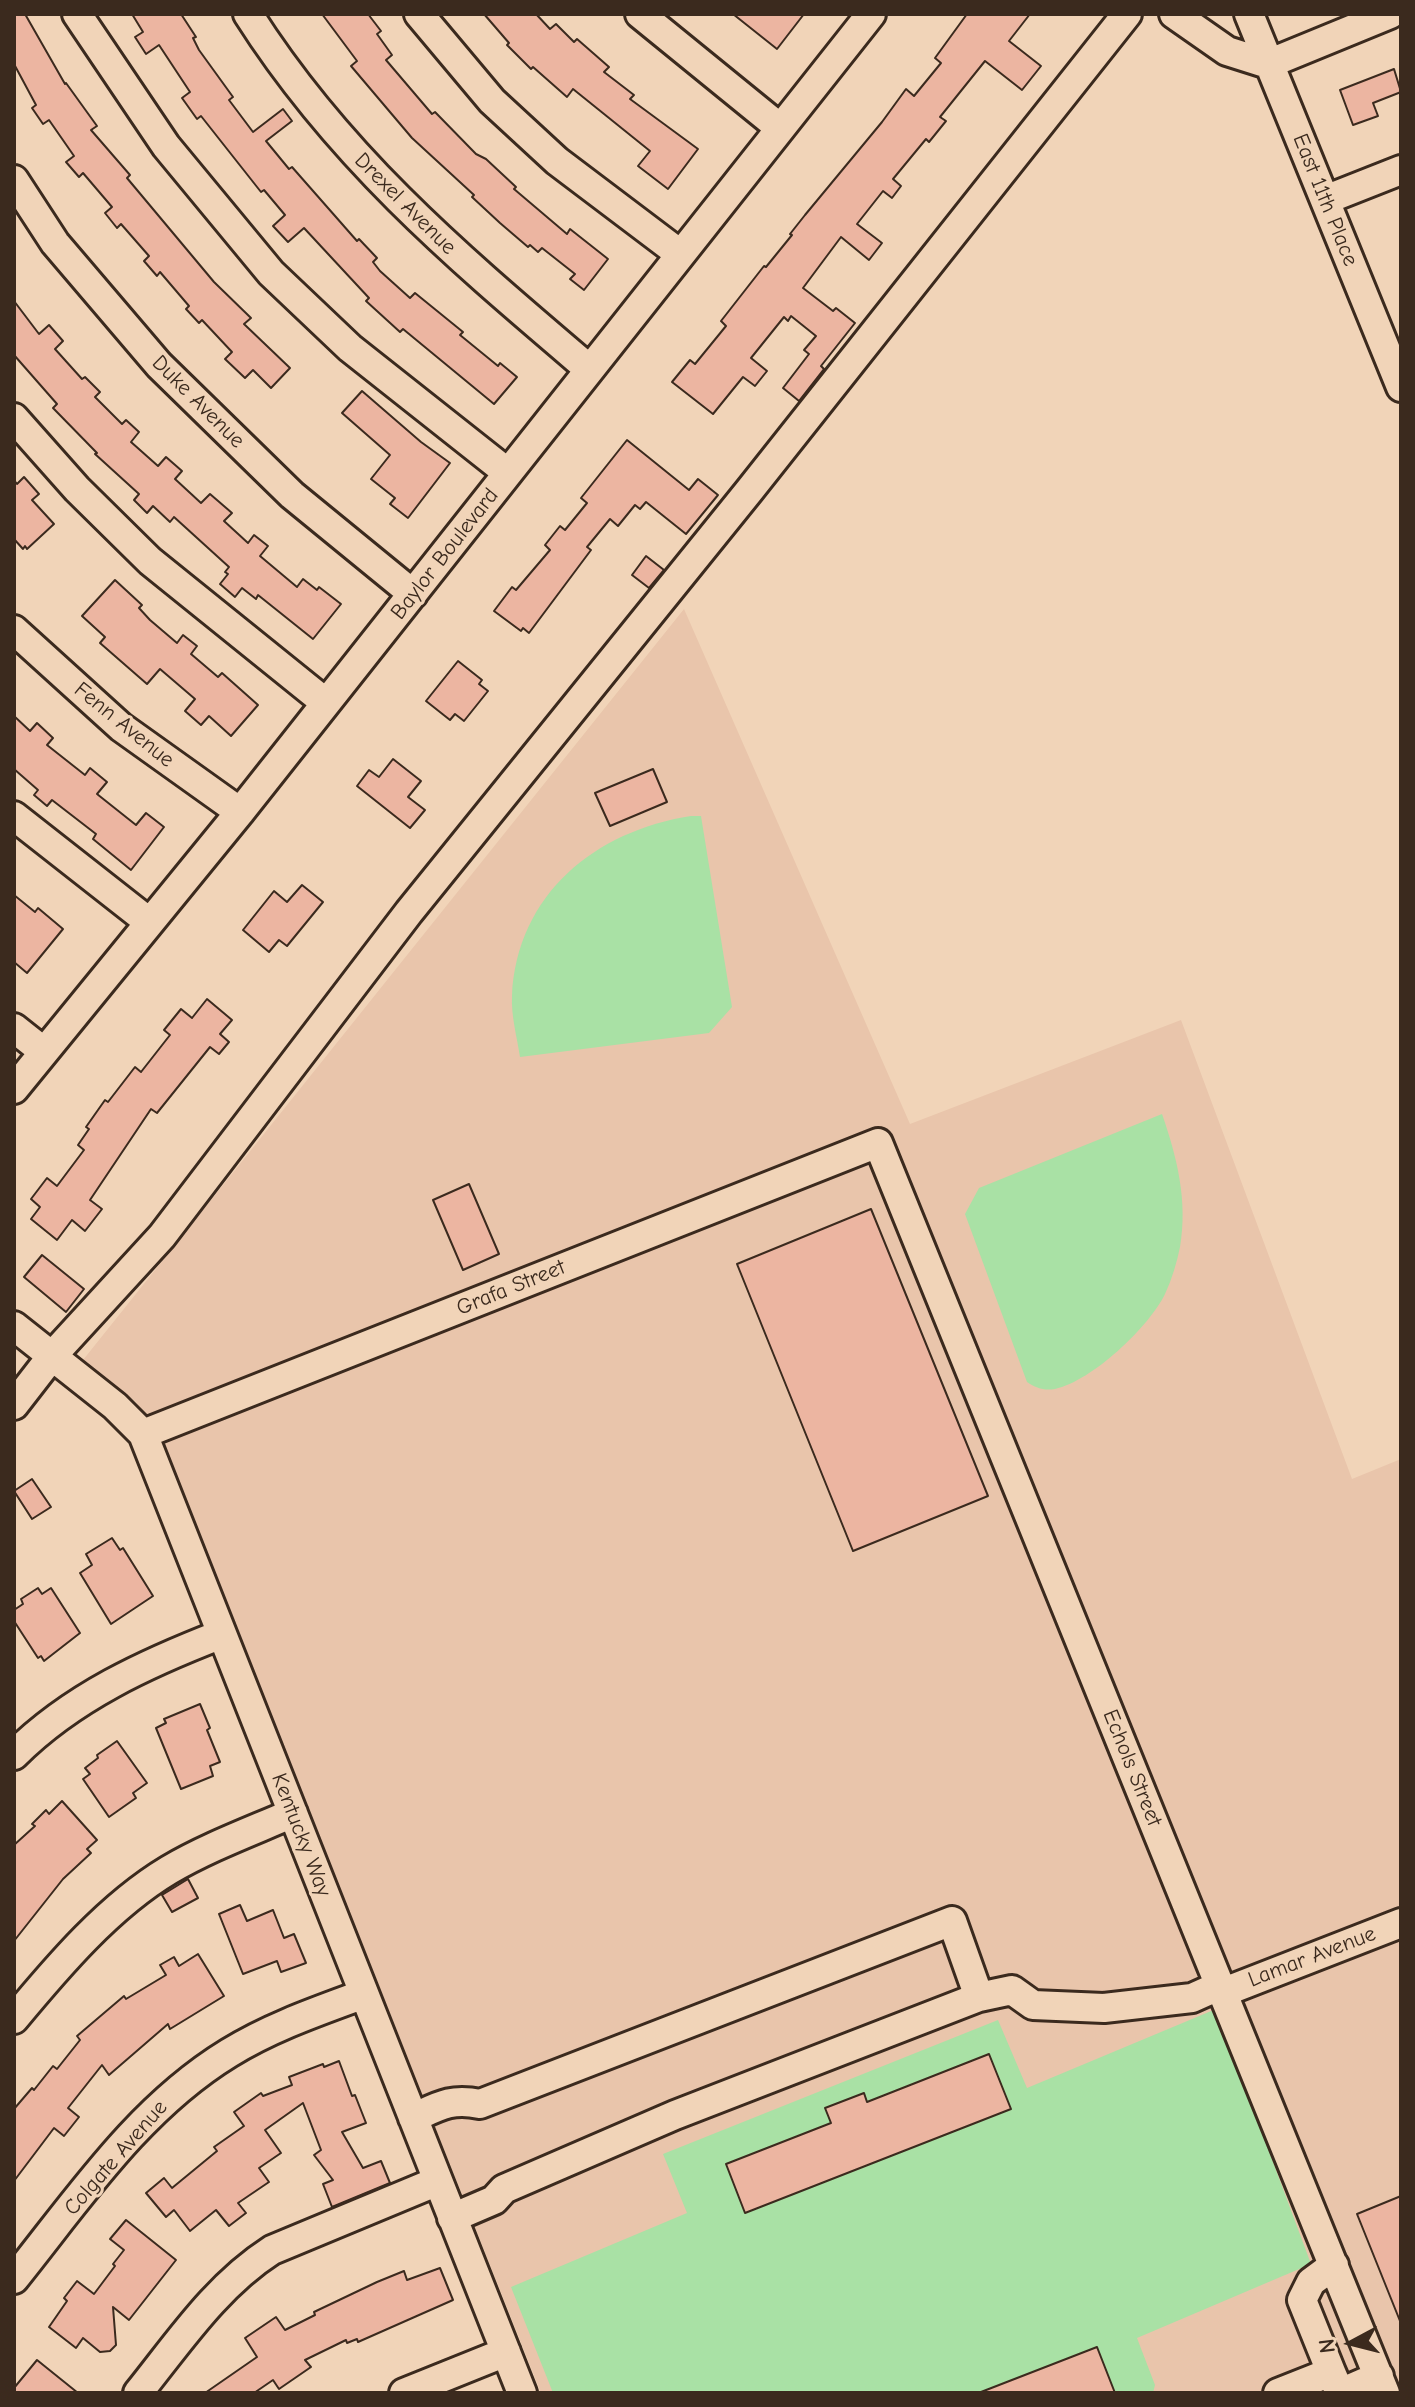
<!DOCTYPE html>
<html>
<head>
<meta charset="utf-8">
<style>
	body { margin:0 }
	#map { position:relative; width:1415px; height:2407px; overflow:hidden; background:#f1d4b8; font-family:"Comic Neue",sans-serif }
	canvas { display:block }
	.frame { position:absolute; inset:0; border:16px solid #3b2a1e; pointer-events:none }
	.north { position:absolute; left:1311px; top:2303px; width:80px; height:80px; -webkit-text-stroke:6px #f1d4b8; paint-order:stroke; rotate:263deg; font-size:22px; font-weight:700; line-height:32px; text-align:center; color:#3b2a1e }
	.north::after { content:''; display:block; margin:auto; width:28px; height:36px; background:#3b2a1e; clip-path:polygon(50% 0,100% 100%,50% 72%,0 100%) }
</style>
</head>
<body>
<div id="map">
<canvas width="1415" height="2407"></canvas>
<div class="frame"></div>
<div class="north">N</div>
</div>
<script>
const ctx = document.querySelector('canvas').getContext('2d');
ctx.lineJoin = 'round';
function paint(path, color) { ctx.fillStyle = color; ctx.fill(path, 'evenodd'); }
function trace(path, color, width, dash) { ctx.strokeStyle = color; ctx.lineWidth = width; ctx.lineCap = dash ? 'butt' : 'round'; ctx.setLineDash(dash || []); ctx.stroke(path); }
function label(font, color, halo, rows, align = 'center') {
  ctx.font = font + ' "Comic Neue",sans-serif'; ctx.lineWidth = 6; ctx.setLineDash([]); ctx.textBaseline = 'middle'; ctx.strokeStyle = halo; ctx.fillStyle = color; for (const [text, x, y, turn = 0] of rows) {
    ctx.save(); ctx.translate(x, y); ctx.rotate((+turn || 0) * Math.PI / 180); ctx.textAlign = isNaN(turn) ? turn : align; if (halo) ctx.strokeText(text, 0, 0); ctx.fillText(text, 0, 0); ctx.restore();
  }
}
const built = new Path2D(`
	M684 609 910 1124 1181 1020 1352 1479 1401 1459V2393H541L172 1466 136 1402 83 1360Z`);
const green = new Path2D(`
	M691 816H701L732 1007 709 1033 520 1057C517 1037 511 1016 512 996 517 894 595 831 691 816Z
	M1162 1114C1177 1157 1188 1201 1180 1247 1177 1262 1172 1279 1165 1294 1149 1327 1092 1381 1055 1389 1044 1391 1036 1388 1027 1382L965 1214 979 1188Z
	M1216 2009 1311 2264 1137 2338 1155 2385 1153 2393H553L511 2287 687 2213 663 2154 998 2020 1027 2088Z`);
const building = new Path2D(`
	M14 14H25L65 84 66 83 97 126 91 130 130 175 127 178 214 282 251 318 244 324 290 368 271 388 253 370 245 378 225 359 232 352 202 320 199 323 186 309 189 306 160 272 157 276 144 261 149 256 121 224 117 228 105 213 112 207 83 173 79 177 66 162 74 156 49 120 43 124 32 108 36 105 14 64Z
	M132 14H181L196 37 193 38 199 50 233 97 229 100 253 132 283 109 292 121 266 141 289 169 292 167 357 241 359 239 377 258 373 262 380 271 410 298 415 293 463 332 460 335 498 366 500 363 517 377 494 404 403 329 400 332 366 301 369 298 304 228 288 242 273 226 285 215 264 190 261 192 201 116 197 119 182 98 190 92 159 45 146 54 135 37 143 32Z
	M322 14H368L381 31 377 34 392 55 386 60 432 114 435 112 476 154 486 159 516 187 514 189 567 234 570 229 608 259 584 290 570 279 575 274 542 248 538 252 530 245 528 247 500 223 472 197 474 195 412 138 351 66 357 61Z
	M484 14H536L550 29 556 24 574 42 577 39 609 67 604 72 634 95 630 99 698 149 668 189 638 166 650 151 573 89 567 97 533 67 531 69 507 45 509 43Z
	M733 14H804L777 49Z
	M967 14H1030L1009 41 1041 66 1022 90 985 61 940 117 946 121 929 142 926 139 893 179 901 186 892 198 883 191 857 224 882 243 869 260 841 237 803 288 833 311 836 308 855 323 821 366 824 369 799 401 783 388 809 354 804 350 816 336 791 316 788 321 784 317 751 358 767 371 755 386 743 377 713 414 672 382 690 360 695 364 726 326 721 321 764 266 766 267 792 235 790 234 805 215 882 122 906 89 914 96 941 63 935 58Z
	M1394 69 1401 92 1373 103 1378 116 1353 125 1340 90Z
	M14 301 39 334 49 325 63 341 55 349 82 379 85 377 100 392 95 397 122 424 126 420 139 432 131 442 158 466 166 457 182 471 175 479 201 503 210 494 232 513 224 521 248 543 254 535 268 546 260 556 297 587 303 579 317 590 319 587 341 604 313 639 258 595 256 599 242 588 235 597 220 584 228 574 225 572 229 567 174 517 170 522 153 506 147 513 134 500 139 494 95 454 97 453 53 408 57 404 14 355Z
	M362 391 421 442 450 463 408 518 390 504 395 498 371 479 390 455 342 413Z
	M627 440 689 490 698 479 718 495 686 534 646 502 640 509 635 505 618 526 610 519 587 547 591 550 529 633 523 628 521 631 494 611 512 587 516 590 550 550 545 545 560 526 565 530 587 503 581 498Z
	M24 477 39 494 32 500 54 524 27 549 25 546 23 549 14 539V480L17 484Z
	M646 556 664 570 649 588 632 575Z
	M115 580 142 605 139 608 150 620 177 643 183 635 197 646 191 654 218 677 222 673 258 705 231 736 209 716 201 725 185 711 195 699 160 669 147 684 100 643 105 637 82 616Z
	M458 661 482 680 479 684 488 691 464 721 455 714 450 720 426 701Z
	M14 716 30 731 37 723 53 738 47 745 85 775 90 768 107 782 97 794 136 825 146 813 164 827 131 870 93 839 96 834 52 800 47 806 34 795 38 790 14 769Z
	M393 759 421 781 408 797 425 810 410 828 357 786 369 770 379 777Z
	M653 769 667 802 610 826 595 793Z
	M302 885 323 902 287 946 279 940 269 952 243 930 274 891 287 902Z
	M14 895 35 912 38 908 63 929 27 973 14 962Z
	M207 999 232 1020 220 1034 229 1042 219 1054 210 1047 157 1113 151 1109 90 1200 102 1209 85 1231 72 1220 57 1240 31 1219 40 1207 31 1199 47 1178 57 1186 84 1150 78 1145 89 1129 86 1127 105 1100 108 1102 135 1067 141 1072 170 1035 164 1030 181 1009 192 1018Z
	M469 1184 499 1254 463 1270 433 1200Z
	M871 1209 988 1496 853 1551 737 1264Z
	M42 1255 84 1289 66 1312 24 1277Z
	M32 1479 51 1507 32 1519 14 1491Z
	M112 1538 120 1550 123 1548 153 1596 111 1624 80 1573 92 1565 86 1554Z
	M38 1588 42 1594 51 1588 80 1633 44 1661 41 1656 38 1658 14 1621V1610L23 1604 21 1599Z
	M200 1704 210 1728 207 1730 220 1762 210 1766 213 1776 181 1789 156 1728 166 1723 164 1719Z
	M117 1741 147 1783 133 1793 136 1798 109 1817 83 1779 90 1774 85 1768 98 1758 97 1755Z
	M62 1801 97 1840 87 1849 91 1853 63 1879 14 1941V1845L35 1826 32 1824 46 1810 49 1814Z
	M188 1879 198 1898 172 1912 162 1895Z
	M240 1905 247 1921 273 1910 284 1938 294 1934 306 1963 281 1972 277 1961 243 1974 219 1914Z
	M198 1954 224 1996 170 2029 168 2024 109 2075 102 2065 68 2108 79 2117 64 2136 54 2128 14 2181V2109L32 2088 34 2090 53 2066 57 2069 80 2040 77 2036 124 1996 126 1999 166 1975 160 1965 174 1957 179 1966Z
	M989 2054 1011 2109 745 2213 726 2164 831 2123 825 2108 864 2093 867 2102Z
	M339 2061 352 2096 355 2095 366 2123 342 2132 363 2168 381 2161 390 2183 332 2207 323 2184 333 2180 314 2155 321 2150 303 2103 265 2130 281 2153 259 2168 269 2182 238 2203 246 2213 229 2226 216 2210 190 2231 174 2210 166 2217 146 2193 164 2178 172 2188 217 2151 214 2147 244 2126 234 2112 261 2093 263 2096 292 2085 289 2077 323 2064 324 2067Z
	M1401 2196V2320L1400 2321 1357 2214Z
	M126 2220 176 2260 129 2320 113 2307 116 2345 110 2351 100 2352 83 2338 76 2348 49 2327 67 2301 64 2298 77 2281 94 2294 115 2266 113 2264 124 2250 110 2239Z
	M440 2268 453 2300 358 2342 357 2339 347 2343 346 2340 305 2360 311 2367 279 2389 273 2380 254 2393H205L257 2357 245 2338 276 2317 285 2330 315 2315 314 2312 377 2282 404 2271 407 2280Z
	M1097 2347 1115 2393H981V2392Z
	M37 2360 78 2393H14V2388Z`);
const minor = new Path2D(`
	M77 14 166 146 271 273 350 348 508 473
	M248 14C340 159 460 259 589 369
	M419 14 492 101 557 161 680 254
	M640 14 780 128
	M1174 14 1227 51 1268 64 1390 14
	M1249 14 1401 387
	M14 180 55 243 159 365 292 495 413 594
	M1325 200 1401 170
	M14 418 77 489 150 561 326 703
	M14 630 121 727 240 812
	M14 816 149 922
	M14 1028 43 1051
	M14 1089 240 812 871 14
	M14 1326 115 1406 143 1434 522 2393
	M14 1405 52 1356 162 1236 409 912 749 491 1127 14
	M143 1434 878 1143 1385 2393
	M14 1755C72 1697 147 1663 222 1634
	M1224 1992 1401 1923
	M14 2019C58 1966 109 1906 169 1870 208 1847 252 1831 293 1813
	M413 2118C439 2106 451 2098 480 2104L952 1921 979 1997
	M452 2218 494 2200 504 2189 675 2115 979 1997 1012 1990 1033 2005 1104 2008 1192 1998 1221 1985
	M14 2279C79 2198 139 2108 229 2053 271 2027 318 2011 364 1994
	M1331 2372 1302 2300 1311 2282 1334 2265
	M138 2393C179 2342 216 2286 272 2250L438 2181
	M404 2393 506 2352
	M1278 2393 1331 2372 1340 2393 1379 2376`);
const streetNames = [
	["East 11th Place",1325,200,68],
	["Drexel Avenue",405,204,45],
	["Duke Avenue",198,402,45],
	["Baylor Boulevard",445,554,-52],
	["Fenn Avenue",124,725,39],
	["Grafa Street",511,1288,-22],
	["Echols Street",1132,1768,68],
	["Kentucky Way",301,1835,69],
	["Lamar Avenue",1312,1957,-21],
	["Colgate Avenue",116,2158,-49]
];
paint(built, '#e9c5ab');
paint(green, '#a9e1a5');
paint(building, '#ecb5a1');
trace(building, '#3b2a1e', 2);
trace(minor, '#3b2a1e', 34);
trace(minor, '#f1d4b8', 28);
label('22px', '#3b2a1e', '#f1d4b8', streetNames);
</script>
</body>
</html>
